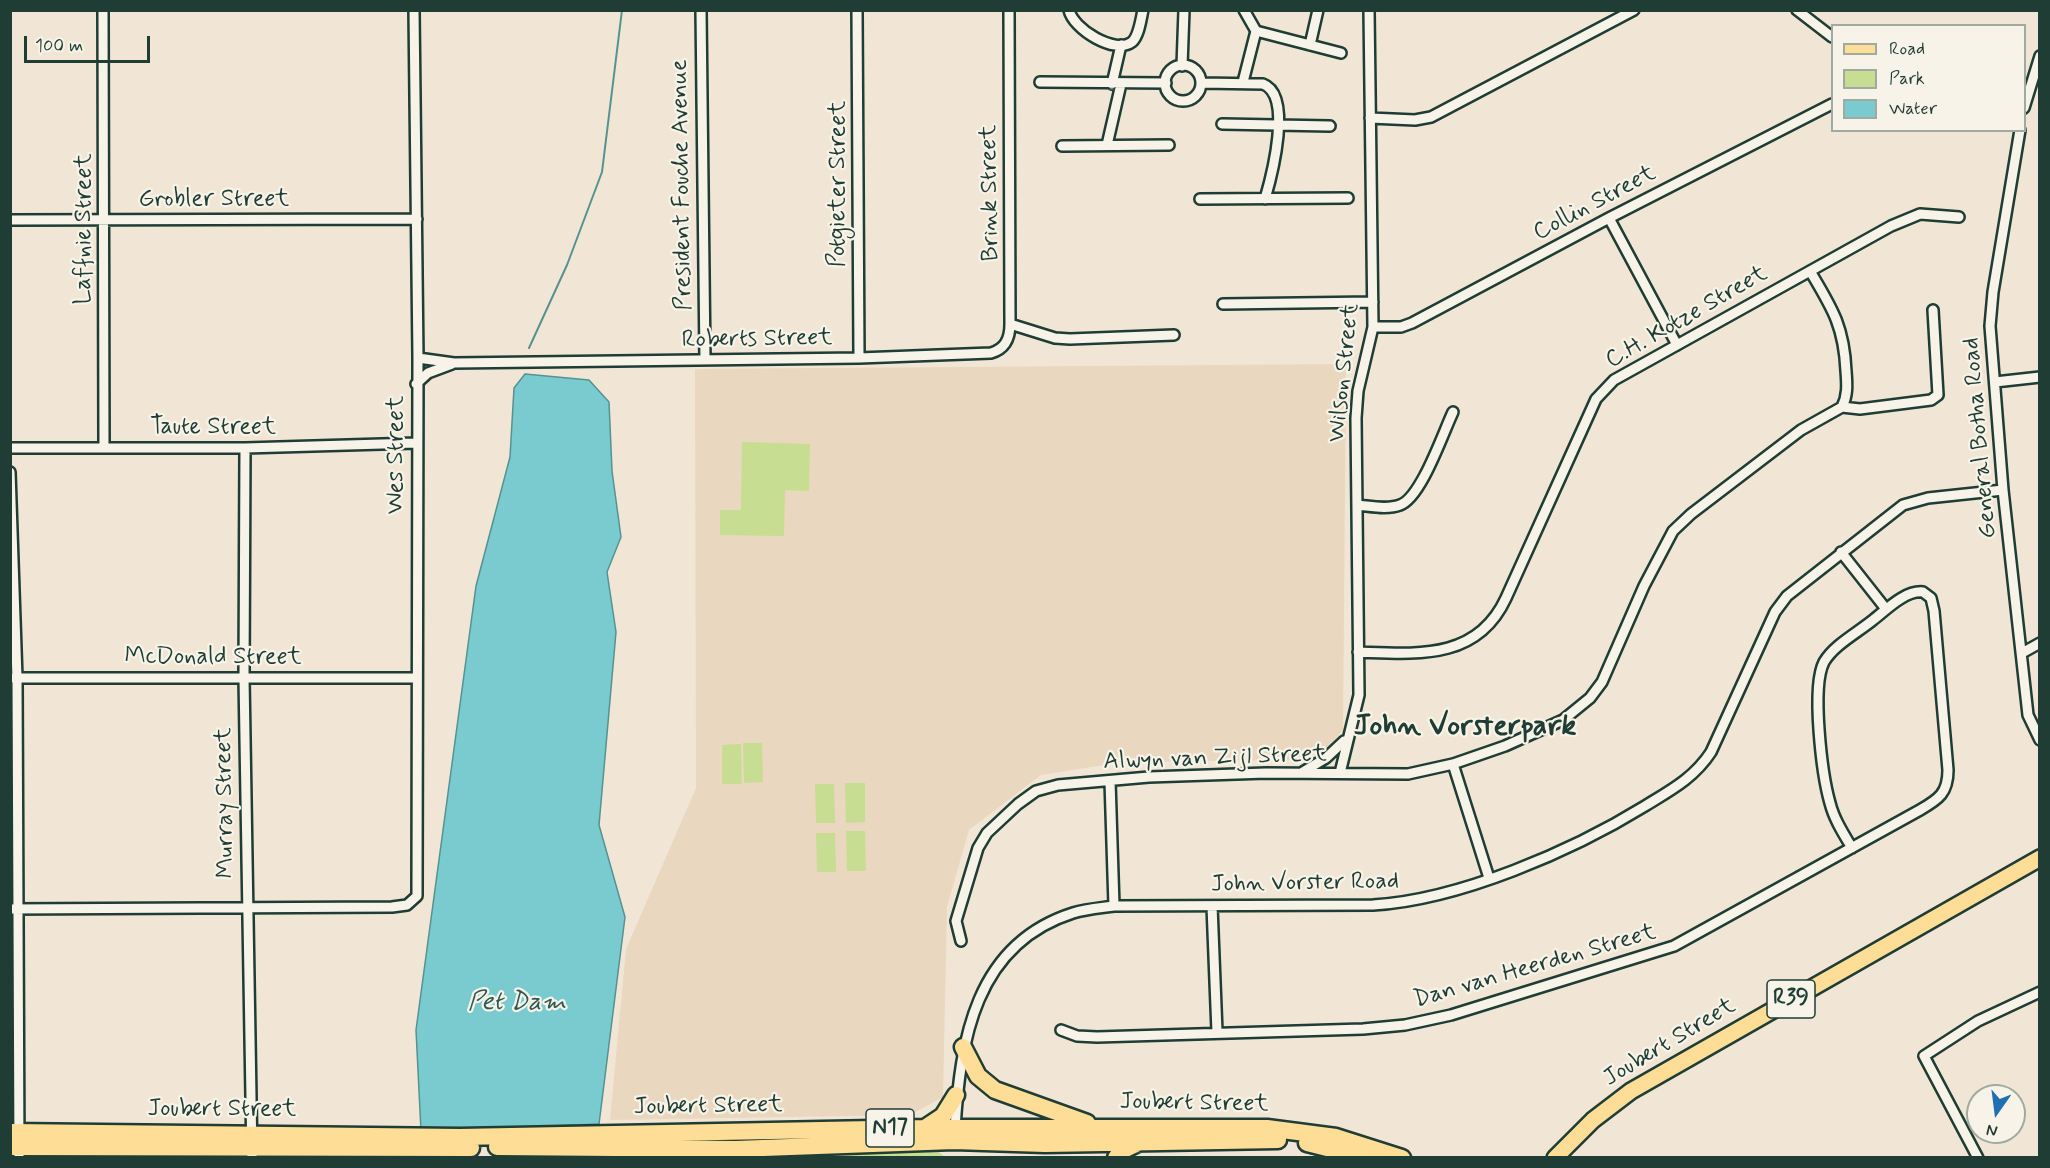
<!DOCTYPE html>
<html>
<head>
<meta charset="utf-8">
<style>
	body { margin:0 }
	#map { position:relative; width:2050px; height:1168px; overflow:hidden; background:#f1e6d5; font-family:Mynerve,sans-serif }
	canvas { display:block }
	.frame { position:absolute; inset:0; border:12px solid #1f3d34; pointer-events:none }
	.legend { position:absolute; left:1831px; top:24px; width:195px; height:108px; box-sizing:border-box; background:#f7f3e8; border:2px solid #a1aaa0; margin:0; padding:8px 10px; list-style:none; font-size:18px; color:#1f3d34 }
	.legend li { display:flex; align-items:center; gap:12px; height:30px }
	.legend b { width:30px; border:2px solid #a1aaa0 }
	.north { position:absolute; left:1966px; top:1084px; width:60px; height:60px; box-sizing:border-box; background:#f7f3e8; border:2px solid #a1aaa0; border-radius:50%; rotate:194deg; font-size:16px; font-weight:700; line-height:24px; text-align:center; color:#1f3d34 }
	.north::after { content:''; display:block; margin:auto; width:21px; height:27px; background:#1f6fb2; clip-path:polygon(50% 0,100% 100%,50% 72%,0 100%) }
	.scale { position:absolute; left:24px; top:36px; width:126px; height:27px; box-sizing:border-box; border:3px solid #1f3d34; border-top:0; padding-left:8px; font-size:18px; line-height:21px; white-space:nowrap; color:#1f3d34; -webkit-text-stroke:4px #f7f3e8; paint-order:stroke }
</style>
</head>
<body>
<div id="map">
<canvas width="2050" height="1168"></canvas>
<div class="frame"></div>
<ul class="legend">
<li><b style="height:8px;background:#fedd96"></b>Road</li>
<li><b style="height:16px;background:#c7dd92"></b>Park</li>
<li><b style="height:16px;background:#79cbcf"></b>Water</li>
</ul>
<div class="north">N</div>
<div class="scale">100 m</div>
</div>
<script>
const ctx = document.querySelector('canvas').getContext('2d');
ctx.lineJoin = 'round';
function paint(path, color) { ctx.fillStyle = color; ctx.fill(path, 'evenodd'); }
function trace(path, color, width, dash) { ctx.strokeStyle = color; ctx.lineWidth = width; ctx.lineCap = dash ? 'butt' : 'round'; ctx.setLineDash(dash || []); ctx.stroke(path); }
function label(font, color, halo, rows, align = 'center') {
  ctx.font = font + ' Mynerve,sans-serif'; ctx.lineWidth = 4.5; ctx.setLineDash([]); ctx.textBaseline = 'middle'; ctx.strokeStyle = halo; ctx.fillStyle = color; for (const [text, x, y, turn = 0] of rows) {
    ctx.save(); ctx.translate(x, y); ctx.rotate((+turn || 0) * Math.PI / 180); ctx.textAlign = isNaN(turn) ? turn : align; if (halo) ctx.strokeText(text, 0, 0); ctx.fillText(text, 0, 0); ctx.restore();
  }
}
const built = new Path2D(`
	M1346 364 1343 730 1328 748 1291 760 1124 762 1041 775 969 830 947 907 943 1097 910 1115 610 1120 626 949 696 788 695 369Z`);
const green = new Path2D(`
	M742 442 810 444 809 491 785 490 784 536 720 535V510H741Z
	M743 743H762L763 782 744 783Z
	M741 744 742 784H722V745Z
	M845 783H865V822L846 823Z
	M815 784H834L835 823H816Z
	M846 831H865L866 871H847Z
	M816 833H835L836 872H817Z
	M936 1150 945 1157 735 1158Z`);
const water = new Path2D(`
	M525 374 589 380 609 402 612 471 621 537 607 572 616 632 599 825 625 917 599 1124 421 1131 416 1030 476 586 510 457 514 388Z`);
const stream = new Path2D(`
	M529 348 567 265 602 172 622 10`);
const minor = new Path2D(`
	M103 10 104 447
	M701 10 705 360
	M857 10 859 358
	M1069 10C1073 29 1115 55 1132 42 1139 36 1141 19 1143 10
	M1244 10 1256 31 1341 53
	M1797 10 1832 37
	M1310 45 1318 10
	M1165 83a18 18 0 1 1 36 0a18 18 0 1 1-36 0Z
	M1182 66 1184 10
	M1040 82 1166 83
	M1243 82 1256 31
	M1201 83 1263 84C1293 95 1272 175 1265 199
	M1112 84 1121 45
	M2024 108 2040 56
	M1370 118 1415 120 1431 117 1634 10
	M1222 124 1330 126
	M2020 130 1993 292 1990 326 2003 490 2028 715 2040 740
	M1107 145 1121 84
	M1062 146 1169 145
	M1200 199 1348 198
	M1609 218 1677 345
	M10 220 417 219
	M1223 304 1373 302
	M1010 324 1055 338 1070 339 1174 335
	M1373 327H1401L1412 323 1609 218 1832 104
	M418 358 454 363 859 358 991 353C1005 349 1010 339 1010 324L1009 10
	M1995 382 2040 377
	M416 384 428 373 452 364
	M1842 407 1860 409 1931 400 1938 395 1933 310
	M10 448H245L416 443
	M245 448 244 678 252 1158
	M10 472 17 678 19 1158
	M1357 505C1370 506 1387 510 1400 505 1421 498 1443 433 1453 412
	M1841 552 1886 609
	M1358 652C1416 654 1477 661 1506 598L1596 399 1614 380 1891 226 1920 214 1959 217
	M2022 653 2040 643
	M13 678H415
	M1453 764 1489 878
	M1301 773 1326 758 1344 741
	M1340 773 1359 695 1356 418 1358 391 1373 327 1369 10
	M1110 781 1114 906
	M1212 906 1217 1032
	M10 909 392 907 407 905 417 896 418 358 414 10
	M961 941 956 921 978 848 987 833 1018 804 1036 791 1058 785 1149 777 1266 773 1408 774 1453 764 1505 746 1563 720 1590 698 1602 682 1644 586 1673 531 1691 514 1801 430 1842 407C1848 395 1847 384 1846 371 1844 326 1832 308 1810 271
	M1061 1030 1077 1036 1097 1037 1363 1029 1405 1025 1451 1015 1674 946 1920 810C1939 799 1948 793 1948 770L1934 611 1931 598 1923 592C1905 590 1886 610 1873 620 1857 633 1834 645 1824 662 1811 687 1822 775 1830 803 1834 819 1843 833 1852 848
	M955 1129C960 1041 975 944 1073 913 1086 909 1100 908 1114 906L1373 905C1459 900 1572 851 1645 806 1671 790 1694 778 1711 752L1775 612 1787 596 1903 505 1928 498 2003 490
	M1978 1158 1924 1056 1978 1021 2040 992`);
const primary = new Path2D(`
	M1555 1158 1593 1120 1631 1091 2040 858`);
const trunk = new Path2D(`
	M963 1047 978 1076 995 1090 1087 1123
	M925 1128 943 1116 956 1095
	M10 1132 460 1137 925 1128H1267L1336 1137 1402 1158
	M1307 1143 1367 1158
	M10 1147 471 1148
	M497 1147 736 1149 954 1141 1045 1144 1278 1140
	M1116 1158 1121 1151 1138 1143`);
const shields = [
	[1791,999,48],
	[890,1128,48]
];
const shieldNames = [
	["R39",1791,999],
	["N17",890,1128]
];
const streetNames = [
	["Potgieter Street",839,184,-90],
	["President Fouche Avenue",683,185,-91],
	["Brink Street",991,193,-91],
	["Grobler Street",214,200],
	["Collin Street",1595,204,-28],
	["Laffnie Street",85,229,-90],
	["C.H. Kotze Street",1687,318,-30],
	["Roberts Street",757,340,-1],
	["Wilson Street",1345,373,-84],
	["Taute Street",213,428],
	["General Botha Road",1981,438,-95],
	["Wes Street",397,455,-90],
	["McDonald Street",213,658],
	["Alwyn van Zijl Street",1215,759,-2],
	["Murray Street",226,803,-91],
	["John Vorster Road",1305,884,-1],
	["Dan van Heerden Street",1535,967,-16],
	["Joubert Street",1670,1043,-31],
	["Joubert Street",1194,1104,1],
	["Joubert Street",708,1107,-1],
	["Joubert Street",222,1110]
];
const waterNames = [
	["Pet Dam",517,1004]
];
const districtNames = [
	["John Vorsterpark",1465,728]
];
paint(built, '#ead7bf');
paint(green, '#c7dd92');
paint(water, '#79cbcf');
trace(water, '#559291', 1.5);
trace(stream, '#559291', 2);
trace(minor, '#1f3d34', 14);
trace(primary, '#1f3d34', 20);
trace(trunk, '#1f3d34', 21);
trace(minor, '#f7f3e8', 9);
trace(primary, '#fedd96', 15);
trace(trunk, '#fedd96', 16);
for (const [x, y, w] of shields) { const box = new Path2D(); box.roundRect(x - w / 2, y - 19, w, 38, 4.5); ctx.fillStyle = '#f7f3e8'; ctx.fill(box); trace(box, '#1f3d34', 1.5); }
label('bold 22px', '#1f3d34', null, shieldNames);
label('24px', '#1f3d34', '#f7f3e8', streetNames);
label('italic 26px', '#315953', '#f7f3e8', waterNames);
label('bold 30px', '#1f3d34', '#f7f3e8', districtNames);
</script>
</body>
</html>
